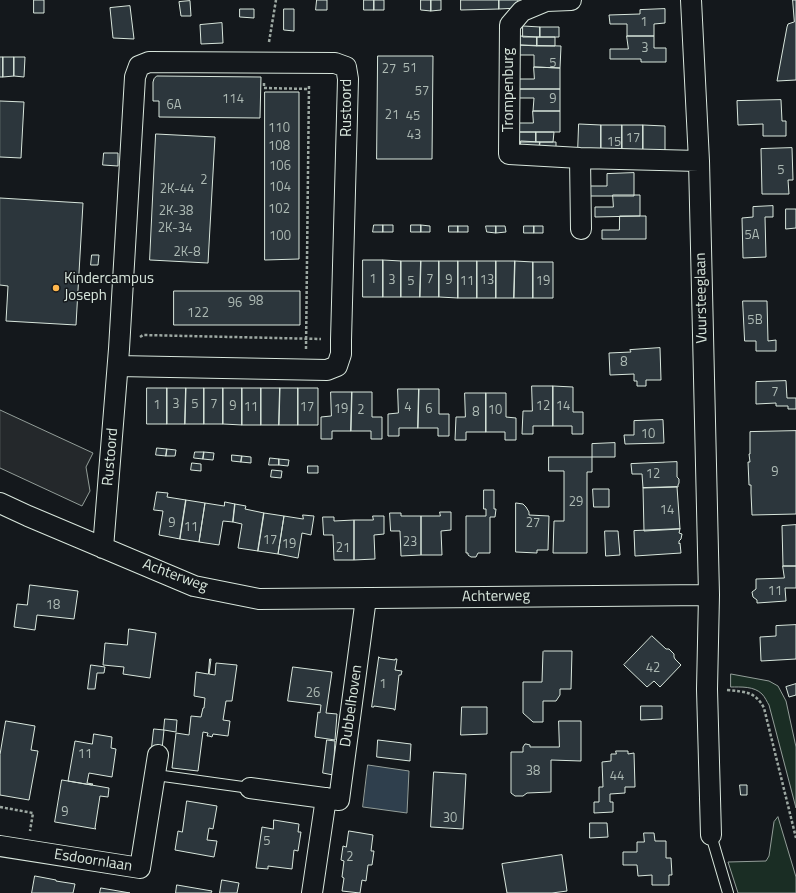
<!DOCTYPE html>
<html>
<head>
<meta charset="utf-8">
<style>
	body { margin:0 }
	canvas { display:block; background:#14181c }
</style>
</head>
<body>
<canvas width="796" height="893"></canvas>
<script>
const ctx = document.querySelector('canvas').getContext('2d');
ctx.lineJoin = 'round';
function paint(path, color) { ctx.fillStyle = color; ctx.fill(path, 'evenodd'); }
function trace(path, color, width, dash) { ctx.strokeStyle = color; ctx.lineWidth = width; ctx.lineCap = dash ? 'butt' : 'round'; ctx.setLineDash(dash || []); ctx.stroke(path); }
function label(font, color, halo, rows, align = 'center') {
  ctx.font = font + ' "Titillium Web",sans-serif'; ctx.lineWidth = 3; ctx.setLineDash([]); ctx.textBaseline = 'middle'; ctx.strokeStyle = halo; ctx.fillStyle = color; for (const [text, x, y, turn = 0] of rows) {
    ctx.save(); ctx.translate(x, y); ctx.rotate((+turn || 0) * Math.PI / 180); ctx.textAlign = isNaN(turn) ? turn : align; if (halo) ctx.strokeText(text, 0, 0); ctx.fillText(text, 0, 0); ctx.restore();
  }
}
const green = new Path2D(`
	M731 674 769 681 778 686 786 701 796 747V808L769 705C767 702 765 697 762 694 754 686 741 687 731 687Z
	M778 817 796 877V893H738L728 862 766 861 769 856 774 822Z`);
const parking = new Path2D(`
	M0 410 93 453 86 467 90 491 82 506 0 468Z`);
const water = new Path2D(`
	M368 765 409 771 407 813 363 807Z`);
const building = new Path2D(`
	M34 0H44V13H34Z
	M317 0H327V10H316Z
	M364 0H374V10H364Z
	M374 0H384V10H374Z
	M421 0H431V11L421 10Z
	M431 0H441V10L431 11Z
	M461 0H499V9L461 10Z
	M499 0H518L519 8 499 9Z
	M793 0H796V80L777 81 787 27 788 24 794 22Z
	M190 1 191 16H181L179 2Z
	M130 6 134 39 113 38 110 8Z
	M240 9H254V18L240 17Z
	M284 9H294V31L284 30Z
	M665 9V23L654 24V36H627V24H610L609 15 640 14V10Z
	M222 23 223 43 201 44 200 25Z
	M523 26 540 27V37H523Z
	M540 27H559V37H540Z
	M520 36 537 37V46L520 45Z
	M627 36H654V48H666V62H641V59H610V49H628Z
	M537 37H555V46H537Z
	M517 45 561 46 560 68 534 67V55H517Z
	M378 56H433L432 159H377Z
	M0 57H3V77H0Z
	M3 57H14V76L3 77Z
	M14 57H25L24 77 14 76Z
	M534 67 560 68V89H516L517 79H534Z
	M157 76 261 77 260 118 159 117V101H153V82L154 79Z
	M516 89H560V111H533L534 98H516Z
	M265 92H299V259L265 260Z
	M781 100 782 121H786V136H763V124L738 125 737 101Z
	M0 101 24 102 21 158 0 157Z
	M533 111H560V132H516V123H533Z
	M579 124 601 125V152H578Z
	M601 125H622V152H601Z
	M622 125H643V153L622 152Z
	M643 125 665 126V153H643Z
	M519 132H536V142H519Z
	M536 132H554L553 142H536Z
	M156 134 215 137 208 263 150 260Z
	M521 141 540 142 539 151H521Z
	M540 142H556V151H539Z
	M792 148 793 180H788L789 194H762L761 149Z
	M104 153H118V166L103 165Z
	M634 173V196H589V186H607V174Z
	M613 195H640V216L595 217V207H613Z
	M0 198 83 203 76 325 6 321 8 286 0 285Z
	M773 206V217H765L766 257 743 258 742 218 753 217V207Z
	M786 209H796V228L786 229Z
	M620 216H646V239H602V230H619Z
	M374 225H383V232H373Z
	M383 225H393V232H383Z
	M411 225H421V232H411Z
	M421 225 430 226V232H421Z
	M449 226H458V232H449Z
	M458 226H468V232H458Z
	M486 226H496V233L487 232Z
	M496 226H505L506 232 496 233Z
	M524 226H534V233H524Z
	M534 226H543V233H534Z
	M92 255H99L98 265H91Z
	M363 260H383V297H363Z
	M383 260 401 261V297H383Z
	M401 261H421L420 297H401Z
	M421 261H439V297H420Z
	M439 261H458V298L439 297Z
	M458 261H477V298H458Z
	M477 261H496V298H477Z
	M496 261H515L514 298H496Z
	M515 261 533 262V298H514Z
	M533 262H553V298H533Z
	M174 291H300V325H174Z
	M743 301H767L768 341 776 340V351H756V341H745Z
	M660 348 661 380H646V386H637V381H634V374L610 375 609 353 631 352 630 350Z
	M786 381 787 398H796V409H788V406H776V403L756 404V382Z
	M532 386H553V426H533V434H522L523 411H532Z
	M553 386 573 387V412H583V434H572V426H553Z
	M147 388H167V424H147Z
	M167 388H186L185 424H167Z
	M186 388H204V424H185Z
	M204 388H223V424H204Z
	M223 388H242V425L223 424Z
	M242 388H261V425H242Z
	M261 388H280L279 425H261Z
	M280 388H298V425H279Z
	M298 388H318V425H298Z
	M398 389H419L418 428H399V436H388V414L398 413Z
	M419 389H439V414H449V436H438V428H418Z
	M331 392H352L351 431H332V439H321V417L331 416Z
	M352 392H372V417H382V439H371V431H351Z
	M465 393H486V432H466V440H455L456 417H465Z
	M486 393H506V417L516 418V440H505V432H486Z
	M663 420 664 443 625 444 624 435H634V421Z
	M796 431V514L752 515 751 493V485H749L748 462H750L749 454H750V432Z
	M615 443V457H592V444Z
	M157 448 167 449 166 456 156 455Z
	M167 449 176 450 175 456H166Z
	M195 452H204L203 459 194 458Z
	M204 452 214 453 213 460 203 459Z
	M232 455 242 456 241 462 232 461Z
	M242 456 251 457V463L241 462Z
	M549 457H592V472H587V553H553L554 521H564V471H549Z
	M270 458 279 459V465H269Z
	M279 459 289 460 288 466 279 465Z
	M677 462V477L679 479V483L678 485V487L643 488 642 474H632L631 464Z
	M192 463 201 464V471L191 470Z
	M308 466H318V473H308Z
	M272 470 282 471 281 478 271 477Z
	M677 487 680 529 644 531 643 488Z
	M593 489H609V507H594Z
	M484 490H494V509H496L495 517H490V553H478L476 557H471L468 555V553H466V516H486V509H484Z
	M157 492 168 493 167 497 186 500 180 539 159 535 163 511 154 510Z
	M186 500 205 503 199 542 180 539Z
	M225 502 235 504 233 522 223 521 219 545 199 542 205 503 224 506Z
	M516 503 523 504 526 507 529 512V515L549 516 548 550H537V553L516 552Z
	M235 504 246 506 245 509 264 513 258 551 238 548 242 524 233 522Z
	M440 512H451V530L441 531 442 555H421V516H440Z
	M264 513 284 516 278 554 258 551Z
	M390 513H401V516H421V555L401 556 400 531H391Z
	M303 515 314 516 311 535 302 533 298 558 278 554 284 516 303 519Z
	M373 516H384V534L374 535 375 559 354 560V520H373Z
	M323 517H334V521L354 520V560H334L333 535H324Z
	M796 525V566H783L782 526Z
	M680 529 679 533 682 534 681 539 679 541V544L680 543 681 553 635 556 634 531Z
	M605 531H618L620 555 606 556Z
	M783 566H796V588H785L786 601 757 603V600L753 597 752 592 756 589V579L784 578Z
	M30 585 78 591 74 619 37 615 35 630 14 627 17 604 27 605Z
	M796 625V659L761 661 760 637 776 636V626Z
	M129 629 156 633 150 678 123 674 124 667 103 665 105 643 127 645Z
	M652 636 666 649H669L674 654V657L675 659 681 665 660 687 654 681 647 687 624 665Z
	M544 651H572L571 689H560V695L556 701H543V722H533L523 713V682H542L543 652Z
	M379 657 380 658 395 660V659H397L395 670 402 671 401 675H399L395 710H394V709L374 706V707H372Z
	M210 659H211L209 674 215 675 216 663 237 665 232 701H226L223 720 230 721 228 736 213 734 212 737 209 736H207L208 733 203 732 198 771 172 768 176 733 189 735 191 716 201 717 203 708H204L205 698 194 696 196 672 208 674Z
	M91 665 105 667 104 673H97L95 689H88Z
	M293 667 332 672 326 713 337 714 335 740 315 737 318 712 320 713 321 705 288 701Z
	M796 684V695L789 697 786 687Z
	M641 706H662V719L641 720Z
	M462 707H487V734L461 735Z
	M165 719 177 720 176 732 164 730Z
	M6 721 35 726 31 750 38 751 29 800 0 795V755Z
	M559 721H581V761L551 760V792L527 793 523 796H515L511 793V752H523V747L525 744H526L530 745V747H559Z
	M154 729 164 730 162 749 152 747Z
	M94 734 112 737 111 748 116 749 112 777 89 773 87 783 93 784 92 785 68 781 75 741 92 744Z
	M327 740 335 741 333 775 323 773Z
	M378 740 411 744 410 761 377 757Z
	M616 751H628V754L634 753 635 787H625V793L610 794V802H613V812L594 813V802H599V787H603L602 762 611 761V754H616Z
	M434 772 466 774 463 829 431 827Z
	M62 780 109 788 108 797 100 796 95 828 96 829 55 822Z
	M740 785H747V795H741Z
	M187 801 217 806 213 829 209 828 207 840 217 841 214 857 175 850 178 831 182 832Z
	M274 820 299 824 298 832H301L298 851 294 850 292 869 268 866V869L256 868 262 827 273 829Z
	M590 823H607L608 837 590 838Z
	M349 831 373 835 371 851H374L372 865H368L366 881 362 880 360 893 342 891 344 878 342 877 344 861 341 860 343 846 346 847Z
	M644 833H654L655 841H666V858H671L672 875H669V885H652V875L638 876 637 865H623V852H637V842H644Z
	M562 855 567 891 552 893H507L502 864Z
	M35 876 56 880V881L75 884 73 893H32Z
	M222 880 239 883 237 893H220Z
	M177 885 212 891 211 893H176Z
	M101 888 130 893H100Z`);
const path = new Path2D(`
	M269 42 276 0
	M264 83V88L309 89
	M140 337 143 335 321 339
	M306 349 309 84
	M727 690C745 692 755 691 764 708L796 838
	M0 807 33 813 30 831`);
const service = new Path2D(`
	M156 775 250 788
	M711 835 728 893`);
const minor = new Path2D(`
	M571 0 546 1 522 11 510 25 509 154 580 158 699 161
	M691 0 699 161 709 595 707 689 711 835
	M580 158 581 229
	M0 503 28 516 194 586 259 599 709 595
	M103 548 119 349 135 77 139 66 149 62 335 63 346 67 348 79 341 340V354L337 366 327 370 118 366
	M250 788 339 800 366 598
	M0 846 140 868 158 755
	M312 893 326 798`);
const markers = [
	[56,288,4,"#ffb74d"]
];
const numberNames = [
	["1",644,23],
	["3",645,49],
	["5",553,64],
	["51",410,69],
	["27",389,70],
	["57",422,92],
	["114",233,100],
	["9",553,100],
	["6A",174,106],
	["21",392,116],
	["45",413,117],
	["110",279,129],
	["43",414,136],
	["17",633,139],
	["15",614,143],
	["108",279,147],
	["106",280,167],
	["5",781,171],
	["2",204,181],
	["104",280,188],
	["2K-44",177,190],
	["102",279,210],
	["2K-38",176,212],
	["2K-34",175,229],
	["5A",752,236],
	["100",280,237],
	["2K-8",187,253],
	["1",373,280],
	["7",430,280],
	["3",392,281],
	["9",449,281],
	["13",487,281],
	["5",411,282],
	["11",467,282],
	["19",543,282],
	["98",256,302],
	["96",235,304],
	["122",198,314],
	["5B",755,321],
	["8",624,363],
	["7",775,393],
	["3",176,405],
	["5",195,405],
	["7",214,405],
	["1",157,406],
	["9",233,407],
	["12",543,407],
	["14",563,407],
	["11",251,408],
	["17",307,408],
	["4",408,408],
	["19",341,410],
	["6",429,410],
	["2",361,411],
	["10",495,411],
	["8",476,413],
	["10",648,435],
	["9",775,473],
	["12",653,475],
	["29",576,503],
	["14",667,511],
	["9",172,524],
	["27",533,524],
	["11",191,528],
	["17",270,541],
	["23",410,543],
	["19",289,545],
	["21",343,549],
	["11",775,592],
	["18",53,606],
	["42",653,669],
	["1",383,685],
	["26",313,694],
	["11",85,755],
	["38",533,772],
	["44",617,777],
	["9",65,813],
	["30",450,819],
	["5",267,842],
	["2",350,858]
];
const streetNames = [
	["Trompenburg",509,90,-90],
	["Rustoord",347,108,-90],
	["Vuursteeglaan",702,298,-91],
	["Rustoord",111,457,-85],
	["Achterweg",175,576,20],
	["Achterweg",496,597,-1],
	["Dubbelhoven",352,706,-82],
	["Esdoornlaan",93,861,9]
];
const poiNames = [
	["Kindercampus",64,279],
	["Joseph",64,296]
];
paint(green, '#1a2d24');
trace(green, '#939e99', 1);
paint(parking, '#24282b');
trace(parking, '#939e99', 1);
paint(water, '#2f3f4d');
trace(water, '#939e99', 1);
paint(building, '#2c363c');
trace(building, '#d8e6dc', 1);
trace(service, '#d8e6dc', 12);
trace(minor, '#d8e6dc', 22);
trace(path, '#9da8a2', 2.5, [3, 2]);
trace(service, '#14181c', 10);
trace(minor, '#14181c', 20);
for (const [x, y, r, color] of markers) { const dot = new Path2D(); dot.arc(x, y, r, 0, 2 * Math.PI); ctx.fillStyle = color; ctx.fill(dot); trace(dot, '#14181c', 1.5); }
label('13px', '#adbab4', null, numberNames);
label('15px', '#d8e6dc', '#14181c', streetNames);
label('15px', '#d8e6dc', '#14181c', poiNames, 'left');
</script>
</body>
</html>
